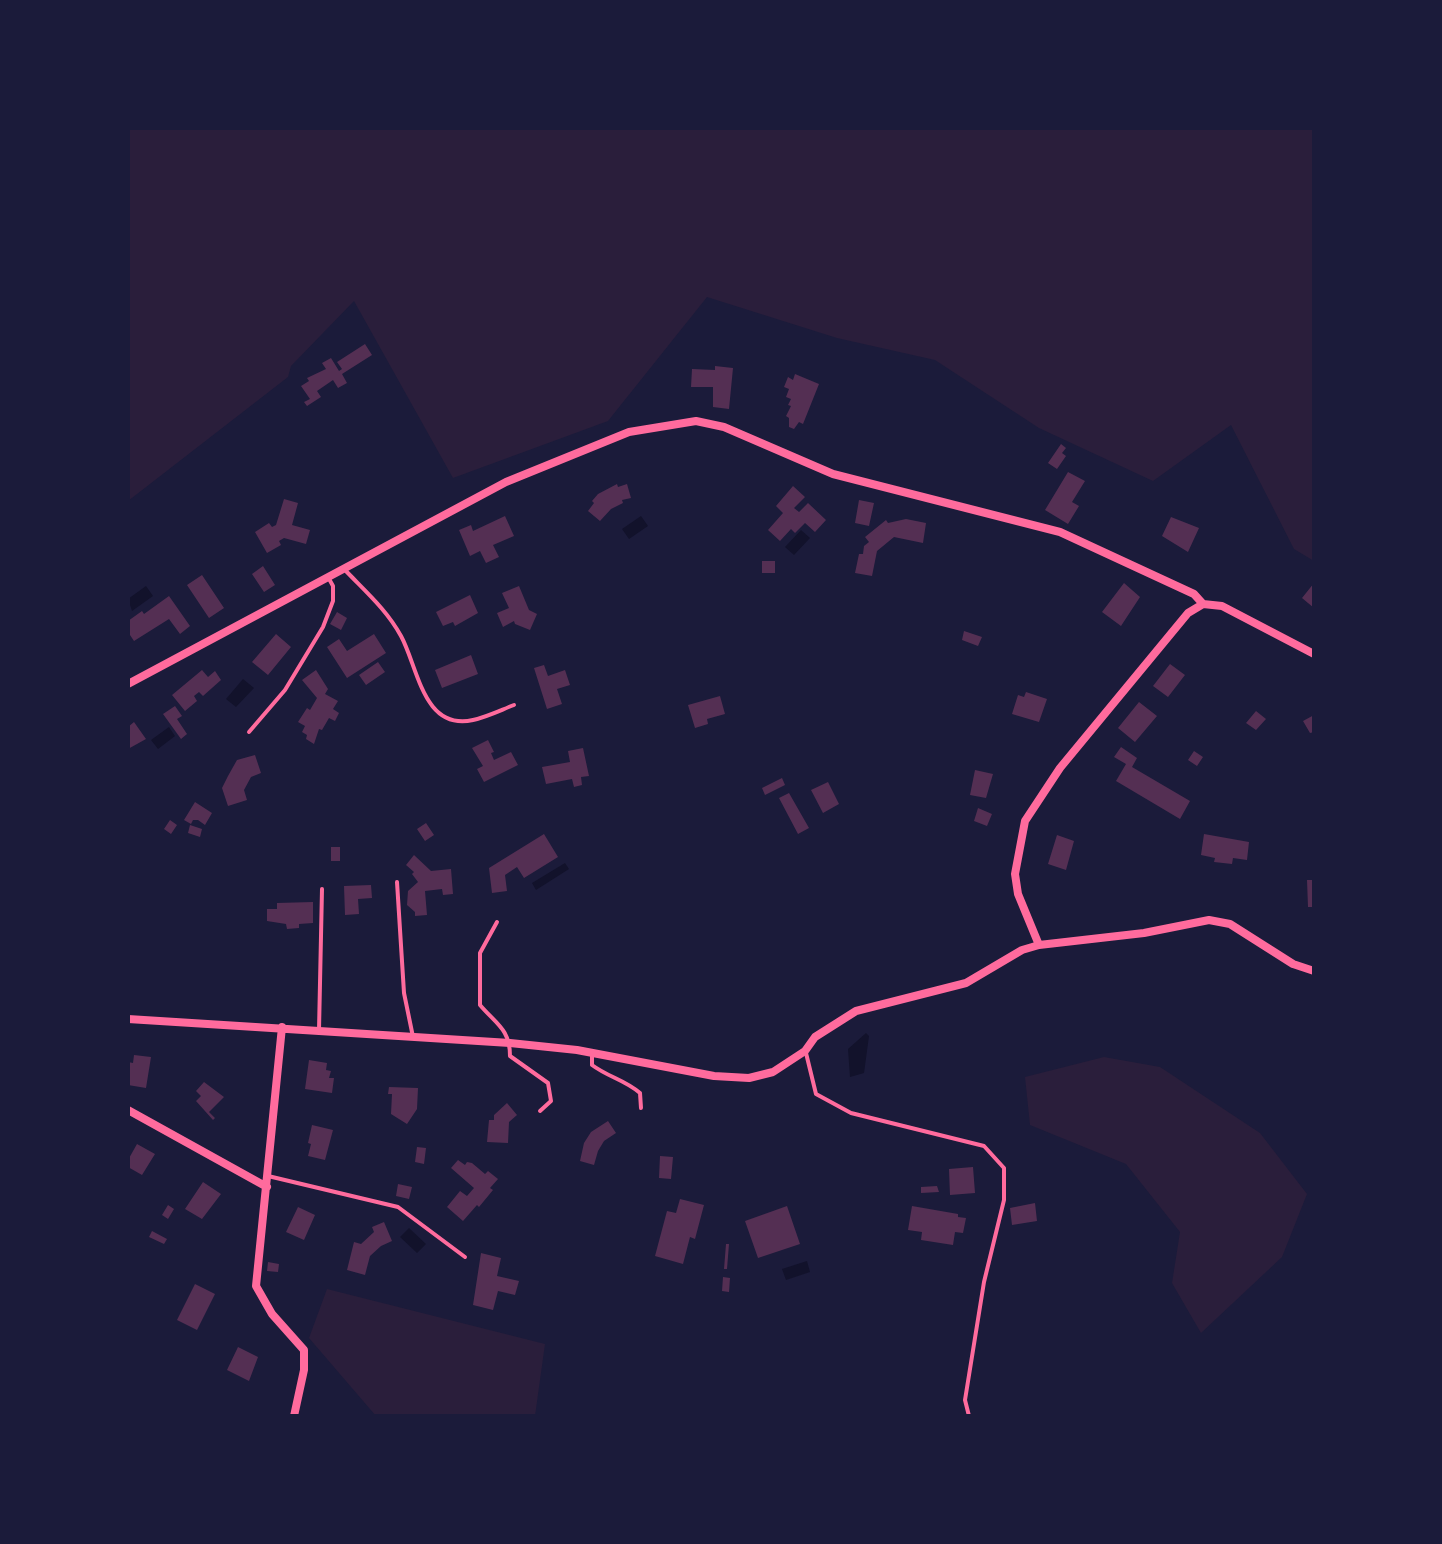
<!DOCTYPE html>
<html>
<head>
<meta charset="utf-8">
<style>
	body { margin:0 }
	#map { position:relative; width:1442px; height:1544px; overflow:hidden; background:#1b1b3a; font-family:"Varela Round",sans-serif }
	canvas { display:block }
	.frame { position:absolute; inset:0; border:130px solid #1b1b3a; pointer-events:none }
</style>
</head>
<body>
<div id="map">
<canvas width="1442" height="1544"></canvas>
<div class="frame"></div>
</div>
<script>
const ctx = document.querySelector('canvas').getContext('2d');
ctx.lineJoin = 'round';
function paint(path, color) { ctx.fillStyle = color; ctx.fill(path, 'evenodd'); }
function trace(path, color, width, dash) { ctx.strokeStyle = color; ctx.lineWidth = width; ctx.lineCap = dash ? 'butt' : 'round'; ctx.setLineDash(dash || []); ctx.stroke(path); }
const green = new Path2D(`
	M128 128H1314V561L1294 549 1231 425 1153 481 1039 428 935 360 837 338 707 297 608 421 453 478 354 301 291 366 288 377 128 501Z
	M1104 1057 1160 1067 1260 1133 1307 1194 1282 1257 1201 1333 1172 1283 1180 1232 1126 1164 1030 1125 1025 1077Z
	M327 1289 545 1344 535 1416H376L309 1338Z`);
const water = new Path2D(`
	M641 516 648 526 629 539 622 529Z
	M801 530 810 538 794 555 785 547Z
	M146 586 153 596 132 611 128 599Z
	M243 679 254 688 236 707 226 699Z
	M169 727 175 736 158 749 151 740Z
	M565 863 569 869 536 890 532 883Z
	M866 1033 869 1036 864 1073 850 1077 848 1049Z
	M409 1228 426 1244 417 1253 400 1237Z
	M807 1261 810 1272 786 1280 782 1269Z`);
const building = new Path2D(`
	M365 344 372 355 342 374 347 383 338 388 333 380 317 391 321 397 307 406 304 402 310 399 301 386 309 381 307 378 326 369 322 363 331 358 339 371 342 369 337 362Z
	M715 366 733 368 729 409 713 407V387H691L692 369 715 370Z
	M795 374 819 384 803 424 799 422 794 429 789 427V418L786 416 791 406 788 405 791 399 786 397 789 389 784 387 788 377 793 380Z
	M1061 444 1066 448 1062 453 1066 456 1057 469 1048 463Z
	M1068 472 1085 481 1072 502 1079 506 1068 524 1045 510Z
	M617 484 618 487 627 484 631 498 622 500 623 503 611 509 600 521 588 511 594 503 592 501 598 494Z
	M793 486 805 497 794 508 799 512 808 503 826 520 815 532 805 523 795 533 791 529 780 541 768 530 783 513 776 506Z
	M284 499 298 503 292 525 310 530 306 544 284 538 279 541 281 545 267 553 255 532 269 523 272 527 276 525Z
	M859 500 874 503 869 526 855 523Z
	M505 516 514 536 493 545 499 557 486 563 480 551 470 556 459 530 471 525 473 531Z
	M1171 517 1199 528 1188 552 1162 536Z
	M906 519 926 523 923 543 894 537 877 551 872 576 855 573 859 554H863L864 546 869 542 865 537 886 520 888 523Z
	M762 561H775V573H762Z
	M263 566 275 585 264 592 252 574Z
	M202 575 224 608 209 618 187 585Z
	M1124 583 1140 597 1121 626 1102 612Z
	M1314 583V608L1302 598Z
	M519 586 529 610 537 614 530 630 515 624 514 621 503 627 497 613 509 608 502 593Z
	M470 595 478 613 455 626 453 622 443 626 436 612Z
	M169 596 190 626 180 634 169 619 134 641 128 632V621L142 611 144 614Z
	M337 612 347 618 341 630 330 624Z
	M964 631 982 637 978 646 962 640Z
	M276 634 291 647 268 675 252 662Z
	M374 634 386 653 347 678 327 647 339 639 347 651Z
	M471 655 478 674 442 688 435 670Z
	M378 662 385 672 366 685 359 675Z
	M1170 664 1185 675 1168 697 1153 686Z
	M544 665 548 676 565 670 570 685 557 689 562 704 547 709 534 668Z
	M202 670 208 677 215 671 221 680 203 696 199 692 194 696 197 701 185 711 172 695Z
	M316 670 328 689 325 694 338 701 333 709 339 713 335 721 329 718 322 730 319 729 314 744 306 739 307 735 302 732 305 726 298 722 307 708 310 710 317 698 302 680Z
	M1026 692 1047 699 1039 722 1012 714 1018 695 1024 697Z
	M720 696 725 714 707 719 708 724 695 728 688 705Z
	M1139 702 1157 716 1135 742 1118 728Z
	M175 706 182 716 177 719 187 734 181 739 163 714Z
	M1256 711 1266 719 1256 730 1246 723Z
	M1314 715V732L1310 733 1303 721Z
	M134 722 146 739 128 749V727Z
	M488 740 494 752 491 753 494 760 511 752 518 765 484 782 477 769 483 766 472 748Z
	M1121 747 1137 758 1132 767 1190 801 1180 819 1116 781 1126 764 1114 757Z
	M583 748 589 776 581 777 582 785 574 787 572 779 546 784 542 767 570 762 568 751Z
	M1194 751 1203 757 1197 766 1188 760Z
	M255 755 261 773 251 777 244 790 247 800 228 806 222 788 228 776 237 760Z
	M975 770 993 774 986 798 970 795Z
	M782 778 785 785 765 795 762 788Z
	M828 782 839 804 823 813 811 790Z
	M789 793 809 828 798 834 779 798Z
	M195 802 212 813 205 825 198 820H193L191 824 184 820Z
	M978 808 992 814 987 826 974 821Z
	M170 820 177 825 171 834 164 829Z
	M426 823 434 835 425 841 417 829Z
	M190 825 202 829 200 837 188 833Z
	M544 834 558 857 524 878 517 867 505 875 507 891 492 893 489 868Z
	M1204 834 1249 842 1247 860 1233 858 1232 864 1214 862 1215 858 1201 855Z
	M1057 835 1074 841 1066 870 1048 864Z
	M331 847H340V861H331Z
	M414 855 431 871 451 869 453 894 443 895 442 889 425 891 427 915 415 916V912L407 905 408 891 418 882 412 874 414 872 406 865Z
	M1307 880H1314V907H1308Z
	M371 885 372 898 358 899 359 914 345 915 344 886Z
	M313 902V923L299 924V928L287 929 286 924 267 921V909H277V903Z
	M134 1055 151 1057 146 1088 128 1085V1062L133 1063Z
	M309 1060 327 1063 326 1070 331 1071 329 1078H334L332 1093 305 1089Z
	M204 1082 224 1097 209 1112 215 1118 213 1120 196 1101 201 1096 196 1091Z
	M389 1087 418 1088 417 1109 407 1124 391 1114 392 1094H388Z
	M507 1103 517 1115 509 1122 508 1143 487 1142 489 1120H494V1115Z
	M608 1121 616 1133 604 1141 598 1151 594 1165 580 1161 584 1143 591 1132Z
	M312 1125 333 1130 325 1160 308 1156 311 1144 308 1143Z
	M137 1144 155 1154 142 1175 128 1167V1160Z
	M417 1147 426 1148 424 1164 415 1162Z
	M660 1156 673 1157 671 1179 659 1178Z
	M458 1160 465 1165 467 1162 472 1163 485 1174 488 1171 498 1179 490 1188 493 1190 479 1207 477 1205 463 1221 447 1207 460 1191 467 1196 474 1188 451 1168Z
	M973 1167 975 1193 950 1195 949 1169Z
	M203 1182 221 1194 202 1219 185 1209Z
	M398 1184 412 1187 409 1199 396 1196Z
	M937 1186 939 1192 921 1193V1187Z
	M680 1199 704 1205 695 1239 690 1237 683 1264 655 1256 667 1211 676 1213Z
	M1035 1203 1037 1221 1012 1225 1010 1208Z
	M168 1205 174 1209 168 1219 162 1215Z
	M787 1206 800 1244 758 1258 745 1221Z
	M912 1206 958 1214V1217L966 1218 963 1233 955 1232 953 1245 921 1240 922 1232 908 1230Z
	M298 1207 315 1215 304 1240 286 1232Z
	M384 1222 392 1241 381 1246 370 1256 365 1275 347 1270 354 1242 361 1244 374 1232 372 1227Z
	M152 1231 167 1239 164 1244 149 1237Z
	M726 1244H729L727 1269H724Z
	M481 1253 501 1258 497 1276 519 1281 515 1295 498 1291 493 1310 473 1305Z
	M268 1262 279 1264 278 1272 267 1271Z
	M723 1277 730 1278 729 1292 722 1291Z
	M195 1284 215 1294 197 1330 177 1320Z
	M238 1347 258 1357 249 1381 227 1370Z`);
const service = new Path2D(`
	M345 570C365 591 387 610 401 636 418 667 423 731 473 720 487 717 501 710 514 705
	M249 732 285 690 323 627 333 601V586L328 577
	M397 882 404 993 413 1037
	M497 922 480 953V1005C496 1024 510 1029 510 1056L548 1083 551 1101 540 1111
	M319 1030 322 889
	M806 1053 816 1094 851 1113 984 1146 1004 1168V1200L984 1282 965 1400 969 1416
	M592 1055V1065C608 1077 625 1080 640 1093L641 1108
	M268 1176 398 1207 465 1257`);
const minor = new Path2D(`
	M128 684 506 482 629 432 696 421 724 427 833 474 1060 532 1194 594 1203 604
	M1039 945 1018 894 1015 874 1025 821 1060 768 1188 613 1203 604 1222 606 1314 654
	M128 1019 510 1043 577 1050 714 1076 749 1078 773 1072 805 1051 815 1037 856 1011 966 983 1022 950 1039 945 1144 933 1209 920 1230 924 1293 964 1314 971
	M282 1027 256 1286 272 1314 304 1350V1370L294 1416
	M128 1110 267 1187`);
paint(green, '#2a1e3b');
paint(water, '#12122b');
paint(building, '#542f53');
trace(service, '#ff6b9d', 4);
trace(minor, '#ff6b9d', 8);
</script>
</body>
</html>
